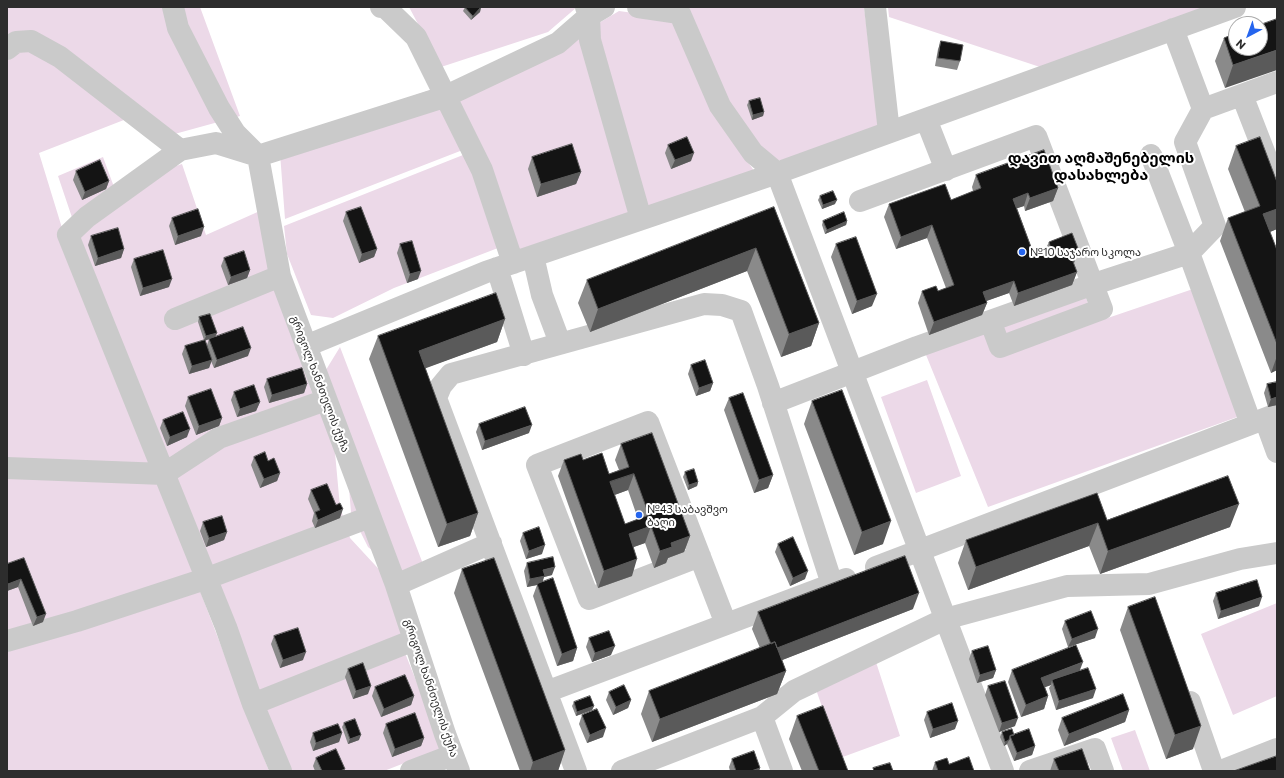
<!DOCTYPE html>
<html>
<head>
<meta charset="utf-8">
<style>
	body { margin:0 }
	#map { position:relative; width:1284px; height:778px; overflow:hidden; background:#fff; font-family:Commissioner,sans-serif }
	canvas { display:block }
	.frame { position:absolute; inset:0; border:8px solid #2d2d2d; pointer-events:none }
	.north { position:absolute; left:1228px; top:16px; width:40px; height:40px; box-sizing:border-box; background:#fff; border:1px solid #ababab; border-radius:50%; rotate:221deg; font-size:11px; font-weight:700; line-height:16px; text-align:center; color:#2d2d2d }
	.north::after { content:''; display:block; margin:auto; width:14px; height:18px; background:#2565ee; clip-path:polygon(50% 0,100% 100%,50% 72%,0 100%) }
</style>
</head>
<body>
<div id="map">
<canvas width="1284" height="778"></canvas>
<div class="frame"></div>
<div class="north">N</div>
</div>
<script>
const ctx = document.querySelector('canvas').getContext('2d');
ctx.lineJoin = 'round';
function paint(path, color) { ctx.fillStyle = color; ctx.fill(path, 'evenodd'); }
function trace(path, color, width, dash) { ctx.strokeStyle = color; ctx.lineWidth = width; ctx.lineCap = dash ? 'butt' : 'round'; ctx.setLineDash(dash || []); ctx.stroke(path); }
function label(font, color, halo, rows, align = 'center') {
  ctx.font = font + ' Commissioner,"Noto Sans Georgian",sans-serif'; ctx.lineWidth = 4; ctx.setLineDash([]); ctx.textBaseline = 'middle'; ctx.strokeStyle = halo; ctx.fillStyle = color; for (const [text, x, y, turn = 0] of rows) {
    ctx.save(); ctx.translate(x, y); ctx.rotate((+turn || 0) * Math.PI / 180); ctx.textAlign = isNaN(turn) ? turn : align; if (halo) ctx.strokeText(text, 0, 0); ctx.fillText(text, 0, 0); ctx.restore();
  }
}
const green = new Path2D(`
	M7 7H200L240 116 171 135 129 118 39 153 66 241 269 771H7Z
	M409 7H577L548 32 441 67Z
	M686 7H864L879 127 785 161 766 159 729 104Z
	M888 7H1207L1040 67 889 17Z
	M619 11 670 18 729 136 755 172 648 210 594 26Z
	M584 24 631 216 514 254 473 146 285 219 279 140 555 49Z
	M463 155 474 176 498 248 394 288 333 318 311 315 287 254 284 226Z
	M103 157 114 187 182 164 206 235 262 210 268 264 316 404 333 431 340 507 350 538 387 578 404 633 261 706 84 253 58 176Z
	M1193 289 1240 416 988 507 924 350 989 330 999 355Z
	M1083 290 1091 311 1004 344 996 323Z
	M340 347 423 564 401 574 368 547 351 513 345 436 321 378Z
	M927 380 961 476 916 493 881 397Z
	M1277 603V696L1233 715 1201 634Z
	M403 648 443 748 384 771H289L260 709Z
	M875 659 900 736 840 758 813 681Z
	M1135 730 1150 771H1123L1111 738Z`);
const minor = new Path2D(`
	M173 7 178 28 219 108 235 133 258 156 280 276 396 585 445 734 459 771
	M381 7H385L416 37 482 170 513 263
	M586 7 589 16 590 40 641 219
	M638 7 679 13
	M677 7 720 106 753 153 777 173 1003 771
	M875 7 889 132
	M1173 29 1203 109
	M7 49 16 42 31 41 60 57 180 150
	M1242 95 1277 185
	M926 119 946 170
	M1151 155 1189 253 1251 424
	M860 201 1036 136 1102 309 1000 347 991 323
	M533 256 542 295 560 343
	M497 268 524 355
	M175 319 280 276
	M306 346 486 272 777 173 1235 7
	M773 403 917 347 1091 285 1189 253 1215 226 1185 142 1203 109 1277 82
	M1265 419 1277 452
	M7 468 164 474 219 438 326 400
	M700 556 589 599 537 465 648 422 726 624
	M876 567 1277 414
	M396 585 491 543
	M7 641 77 621 205 579 370 517
	M546 692 846 579
	M1190 702 1214 771
	M253 704 414 640
	M762 717 782 771
	M281 771 253 704 226 627 68 235 87 217 180 150 216 143 258 156 444 97 558 43 589 16 604 7
	M411 771 453 755
	M576 771 436 398 441 386 451 374 704 304 722 305 741 311 768 386 832 584
	M622 771 762 717 794 691 945 619 1067 586 1149 584 1240 559 1277 553
	M1030 771 1095 749 1103 771
	M1221 771 1277 749`);
const wall = new Path2D(`
	M465 7H481L480 12 471 20 463 11Z
	M1277 19 1225 88 1215 61 1224 38Z
	M941 41 960 61 957 70 935 66 938 49Z
	M749 101 764 112 763 116 752 120 747 105Z
	M668 145 691 161 671 169 665 153Z
	M1236 146 1277 182V229L1270 232 1277 250V370L1271 373 1220 241 1228 218 1245 212 1228 169Z
	M532 157 581 172 576 184 537 197 528 169Z
	M76 171 109 181 106 189 82 200 73 180Z
	M976 175 1058 188 1053 201 1025 211 1024 206 1017 208 1034 255 1045 250 1049 242 1074 263V264L1077 272 1072 285 1014 306 1009 293 986 301 987 303 982 315 929 335 918 303 922 291H938L946 288 927 238 896 249 884 217 889 204 951 200 973 191 972 187Z
	M820 196 835 204 822 209 818 200Z
	M774 207 819 323 811 346 781 357 747 271 590 332 578 303 587 280Z
	M346 212 377 249 374 257 359 263 343 221Z
	M172 218 201 236 175 245 169 226Z
	M823 221H847L846 225 825 234 822 225Z
	M91 236 124 249 121 258 95 266 88 245Z
	M400 244 418 279 407 283 397 253Z
	M836 244 872 306 852 314 831 257Z
	M224 258 250 270 247 278 228 285 221 266Z
	M134 259 169 287 140 296 131 267Z
	M199 317 217 333 215 337 248 356 214 368 211 361 209 368 189 374 182 354 185 346 204 340 198 322ZM209 339 207 345 205 340Z
	M505 319 497 342 425 368 478 513 470 536 438 547 369 359 378 336Z
	M691 365 713 383 710 391 696 396 688 374Z
	M267 379 307 384 304 393 269 403 264 387Z
	M1267 384 1277 405 1268 407 1264 393Z
	M234 392 260 402 256 411 237 417 231 400Z
	M188 397 222 418 219 426 196 435 185 406Z
	M729 398 773 475 768 488 754 493 724 410Z
	M812 401 883 544 854 555 804 424Z
	M163 420 187 437 167 446 160 428Z
	M479 424 529 433 482 450 476 432Z
	M621 444 690 536 684 552 668 558 666 563 654 568 645 543 633 547 632 576 598 588 558 476 564 460H583L609 474 619 470 615 460ZM628 490 638 519 625 524 614 495Z
	M254 457 268 461 280 473 277 481 260 488 251 465Z
	M685 472 698 482 697 486 688 490 683 477Z
	M311 490 340 518 315 528 312 521 314 513 308 499Z
	M1107 520 1230 527 1100 574 1089 546 968 590 958 563 966 540Z
	M203 522 227 532 224 540 206 547 200 531Z
	M523 533 542 554 526 559 520 541Z
	M778 544 805 579 790 586 775 552Z
	M24 558 43 622 33 626 18 587 7 591V564Z
	M527 563 552 575 544 577 542 582 577 648 573 661 557 666 533 596 537 585 527 587 524 571Z
	M462 569 565 750 558 771H520L454 593Z
	M1216 593 1259 606 1218 619 1213 601Z
	M1128 607 1193 749 1166 759 1120 630Z
	M913 609 782 660 786 671 777 694 652 742 641 714 649 691 760 648 752 629 758 612Z
	M1065 621 1095 638 1068 647 1062 629Z
	M274 636 303 660 280 668 271 644Z
	M589 638 611 655 592 662 586 647Z
	M972 651 996 670 993 678 977 683 969 659Z
	M348 669 368 694 353 699 345 677Z
	M1012 670 1080 671 1093 698 1056 710 1049 688 1051 685 1045 687 1048 696 1044 709 1021 717 1008 682Z
	M988 686 1015 726 999 732 985 695Z
	M375 687 414 696 411 705 381 717 372 696Z
	M609 692 631 700 628 708 613 715 606 700Z
	M574 702 594 706 592 710 576 716 572 706Z
	M1129 710 1125 722 1064 746 1058 730 1062 718Z
	M927 712 955 729 930 738 924 720Z
	M582 715 603 737 587 743 579 724Z
	M797 716 848 771H802L789 739Z
	M344 723 359 740 348 744 342 727Z
	M386 724 424 738 421 746 392 757 383 733Z
	M1002 732 1014 735 1035 746 1032 755 1014 761 1007 744 1004 746 1000 737Z
	M313 733H342L339 742 313 751 310 742Z
	M316 758 344 771H315L313 766Z
	M732 759 760 768 759 771H730L729 767Z
	M1054 759 1090 771H1050Z
	M935 762 949 764 974 771H932Z`);
const shadedWall = new Path2D(`
	M481 7 480 12 471 20 473 16Z
	M1277 50V70L1225 88 1233 65Z
	M764 112 763 116 752 120 753 115Z
	M694 153 691 161 671 169 675 160Z
	M581 172 576 184 537 197 541 184Z
	M109 181 106 189 82 200 85 192Z
	M1058 188 1053 201 1025 211 1030 198Z
	M1028 193 1024 206 1009 211 1013 199Z
	M837 200 835 204 822 209 823 205Z
	M1277 209V229L1255 238 1263 214Z
	M847 221 846 225 825 234 827 230Z
	M932 225 927 238 896 249 901 237Z
	M204 227 201 236 175 245 178 236Z
	M756 248 747 271 590 332 598 309Z
	M124 249 121 258 95 266 98 258Z
	M377 249 374 257 359 263 362 254Z
	M1079 251 1074 263 1066 267 1070 254Z
	M250 270 247 278 228 285 231 277Z
	M421 271 418 279 407 283 410 274Z
	M1077 272 1072 285 1014 306 1018 293Z
	M172 279 169 287 140 296 143 288Z
	M1014 281 1009 293 978 304 983 292Z
	M877 294 872 306 852 314 857 301Z
	M987 303 982 315 929 335 934 322Z
	M505 319 497 342 410 374 419 351Z
	M819 323 811 346 781 357 789 334Z
	M217 333 215 337 204 341 206 336Z
	M251 348 248 356 214 368 217 360Z
	M1277 356V370L1271 373Z
	M212 360 209 368 189 374 192 366Z
	M713 383 710 391 696 396 699 388Z
	M307 384 304 393 269 403 272 395Z
	M1277 397V405L1268 407 1271 399Z
	M260 402 256 411 237 417 240 409Z
	M222 418 219 426 196 435 199 426Z
	M532 425 529 433 482 450 485 441Z
	M190 429 187 437 167 446 170 437Z
	M280 473 277 481 260 488 264 479Z
	M634 474 628 490 604 499 610 482Z
	M773 475 768 488 754 493 759 480Z
	M698 482 697 486 688 490 689 485Z
	M1239 504 1230 527 1100 574 1108 551Z
	M343 509 340 518 315 528 318 520Z
	M478 513 470 536 438 547 447 524Z
	M891 521 883 544 854 555 862 532Z
	M1098 523 1089 546 968 590 976 567Z
	M651 526 645 543 623 551 629 534Z
	M227 532 224 540 206 547 209 538Z
	M690 536 684 552 668 558 666 563 654 568 660 551 671 543Z
	M545 545 542 554 526 559 529 551Z
	M637 559 632 576 598 588 604 571Z
	M555 567 552 575 544 577 542 584H537V585L527 587 530 579 543 570Z
	M808 571 805 579 790 586 793 578Z
	M21 579 18 587 7 591V586L8 584Z
	M919 593 913 609 767 666 772 649Z
	M1262 597 1259 606 1218 619 1221 611Z
	M46 614 43 622 33 626 37 617Z
	M1098 629 1095 638 1068 647 1072 639Z
	M615 646 611 655 592 662 595 653Z
	M577 648 573 661 557 666 562 654Z
	M306 652 303 660 280 668 283 660Z
	M1083 662 1078 675 1052 680 1051 685 1037 690 1041 678Z
	M996 670 993 678 977 683 980 675Z
	M786 671 777 694 652 742 660 719Z
	M371 686 368 694 353 699 356 691Z
	M1096 689 1093 698 1056 710 1059 701Z
	M414 696 411 705 381 717 384 709Z
	M1048 696 1044 709 1021 717 1026 705Z
	M631 700 628 708 613 715 616 707Z
	M594 706 592 710 576 716 577 712Z
	M1129 710 1125 722 1064 746 1069 734Z
	M1018 718 1015 726 999 732 1002 723Z
	M958 721 955 729 930 738 933 729Z
	M1201 726 1193 749 1166 759 1175 735Z
	M606 728 603 737 587 743 590 735Z
	M342 733 339 742 313 751 316 743Z
	M361 735 359 740 348 744 350 739Z
	M424 738 421 746 392 757 395 749Z
	M1009 740 1007 744 1004 746 1005 742Z
	M1035 746 1032 755 1014 761 1017 753Z
	M565 750 558 771H530L533 762Z
	M760 768 759 771H751Z`);
const building = new Path2D(`
	M465 7H481L473 16Z
	M1277 19V50L1233 65 1224 38 1236 33V48H1260V25Z
	M941 41 963 45 960 61 938 58Z
	M760 98 764 112 753 115 749 101Z
	M687 137 694 153 675 160 668 145Z
	M1260 137 1277 182V209L1263 214 1277 250V344L1228 218 1260 206 1236 146Z
	M572 144 581 172 541 184 532 157Z
	M1044 150 1058 188 1030 198 1028 193 1013 199 1034 255 1051 249 1049 242 1072 233 1079 251 1070 254 1077 272 1018 293 1014 281 983 292 987 303 934 322 922 291 936 286 938 291 954 285 932 225 901 237 889 204 945 184 951 200 981 188 976 175Z
	M100 160 109 181 85 192 76 171Z
	M833 191 837 200 823 205 820 196Z
	M361 207 377 249 362 254 346 212Z
	M774 207 819 323 789 334 756 248 598 309 587 280Z
	M198 209 204 227 178 236 172 218Z
	M844 212 847 221 827 230 823 221Z
	M118 228 124 249 98 258 91 236Z
	M856 237 877 294 857 301 836 244Z
	M412 241 421 271 410 274 400 244Z
	M163 250 172 279 143 288 134 259Z
	M244 251 250 270 231 277 224 258Z
	M496 293 505 319 419 351 478 513 447 524 378 336Z
	M210 314 217 333 206 336 199 317Z
	M243 327 251 348 217 360 209 339Z
	M205 340 212 360 192 366 185 346Z
	M705 360 713 383 699 388 691 365Z
	M302 368 307 384 272 395 267 379Z
	M1277 382V397L1271 399 1267 384Z
	M254 385 260 402 240 409 234 392Z
	M211 389 222 418 199 426 188 397Z
	M842 390 891 521 862 532 812 401Z
	M743 393 773 475 759 480 729 398Z
	M525 407 532 425 485 441 479 424Z
	M183 412 190 429 170 437 163 420Z
	M652 433 690 536 671 543 672 547 660 551 651 526 629 534 637 559 604 571 564 460 581 454 583 460 602 453 609 474 629 467 621 444ZM634 474 649 515 625 524 610 482Z
	M265 452 268 461 274 458 280 473 264 479 254 457Z
	M694 469 698 482 689 485 685 472Z
	M1228 476 1239 504 1108 551 1098 523 976 567 966 540 1097 493 1107 520Z
	M327 484 336 505 340 503 343 509 318 520 315 512 320 510 311 490Z
	M222 516 227 532 209 538 203 522Z
	M539 527 545 545 529 551 523 533Z
	M793 537 808 571 793 578 778 544Z
	M905 556 919 593 777 648 775 642 771 644 758 612Z
	M553 557 555 567 543 570 545 576 530 579 527 563Z
	M24 558 46 614 37 617 21 579 8 584 7 582V564Z
	M494 558 565 750 533 762 462 569Z
	M553 578 577 648 562 654 537 584Z
	M1257 580 1262 597 1221 611 1216 593Z
	M1155 597 1201 726 1175 735 1128 607Z
	M1091 611 1098 629 1072 639 1065 621Z
	M298 628 306 652 283 660 274 636Z
	M609 631 615 646 595 653 589 638Z
	M775 642 786 671 660 719 649 691Z
	M1076 645 1083 662 1041 678 1048 696 1026 705 1012 670Z
	M988 646 996 670 980 675 972 651Z
	M363 663 371 686 356 691 348 669Z
	M1088 668 1096 689 1059 701 1052 680Z
	M405 675 414 696 384 709 375 687Z
	M1005 681 1018 718 1002 723 988 686Z
	M624 685 631 700 616 707 609 692Z
	M1123 694 1129 710 1069 734 1062 718Z
	M590 696 594 706 577 712 574 702Z
	M952 703 958 721 933 729 927 712Z
	M823 706 848 771H819L797 716Z
	M597 709 606 728 590 735 582 715Z
	M415 713 424 738 395 749 386 724Z
	M355 719 361 735 350 739 344 723Z
	M338 724 342 733 316 743 313 733Z
	M1012 729 1014 735 1010 736 1009 740 1005 742 1002 732Z
	M1029 729 1035 746 1017 753 1010 736Z
	M336 749 345 769 340 771H322L316 758Z
	M1082 749 1090 771H1059L1054 759Z
	M754 751 760 768 751 771H736L732 759Z
	M1277 756V771H1234Z
	M969 757 974 771H938L935 762 947 758 949 764Z
	M890 763 893 771H874L873 768Z`);
const markers = [
	[1022,252,4,"#2565ee"],
	[639,515,4,"#2565ee"]
];
const poiNames = [
	["№10 საჯარო სკოლა",1030,252],
	["№43 საბავშვო",647,509],
	["ბაღი",647,522]
];
const streetNames = [
	["გრიგოლ ხანძთელის ქუჩა",320,384,69],
	["გრიგოლ ხანძთელის ქუჩა",431,688,71]
];
const districtNames = [
	["დავით აღმაშენებელის",1101,158],
	["დასახლება",1101,175]
];
paint(green, '#ecd9e8');
trace(minor, '#cacaca', 22);
paint(wall, '#8a8a8a');
paint(shadedWall, '#5a5a5a');
paint(building, '#141414');
trace(building, '#5a5a5a', 1);
for (const [x, y, r, color] of markers) { const dot = new Path2D(); dot.arc(x, y, r, 0, 2 * Math.PI); ctx.fillStyle = color; ctx.fill(dot); trace(dot, '#fff', 1.5); }
label('11px', '#2d2d2d', '#fff', poiNames, 'left');
label('11px', '#2d2d2d', '#fff', streetNames);
label('bold 15px', '#000', '#fff', districtNames);
</script>
</body>
</html>
